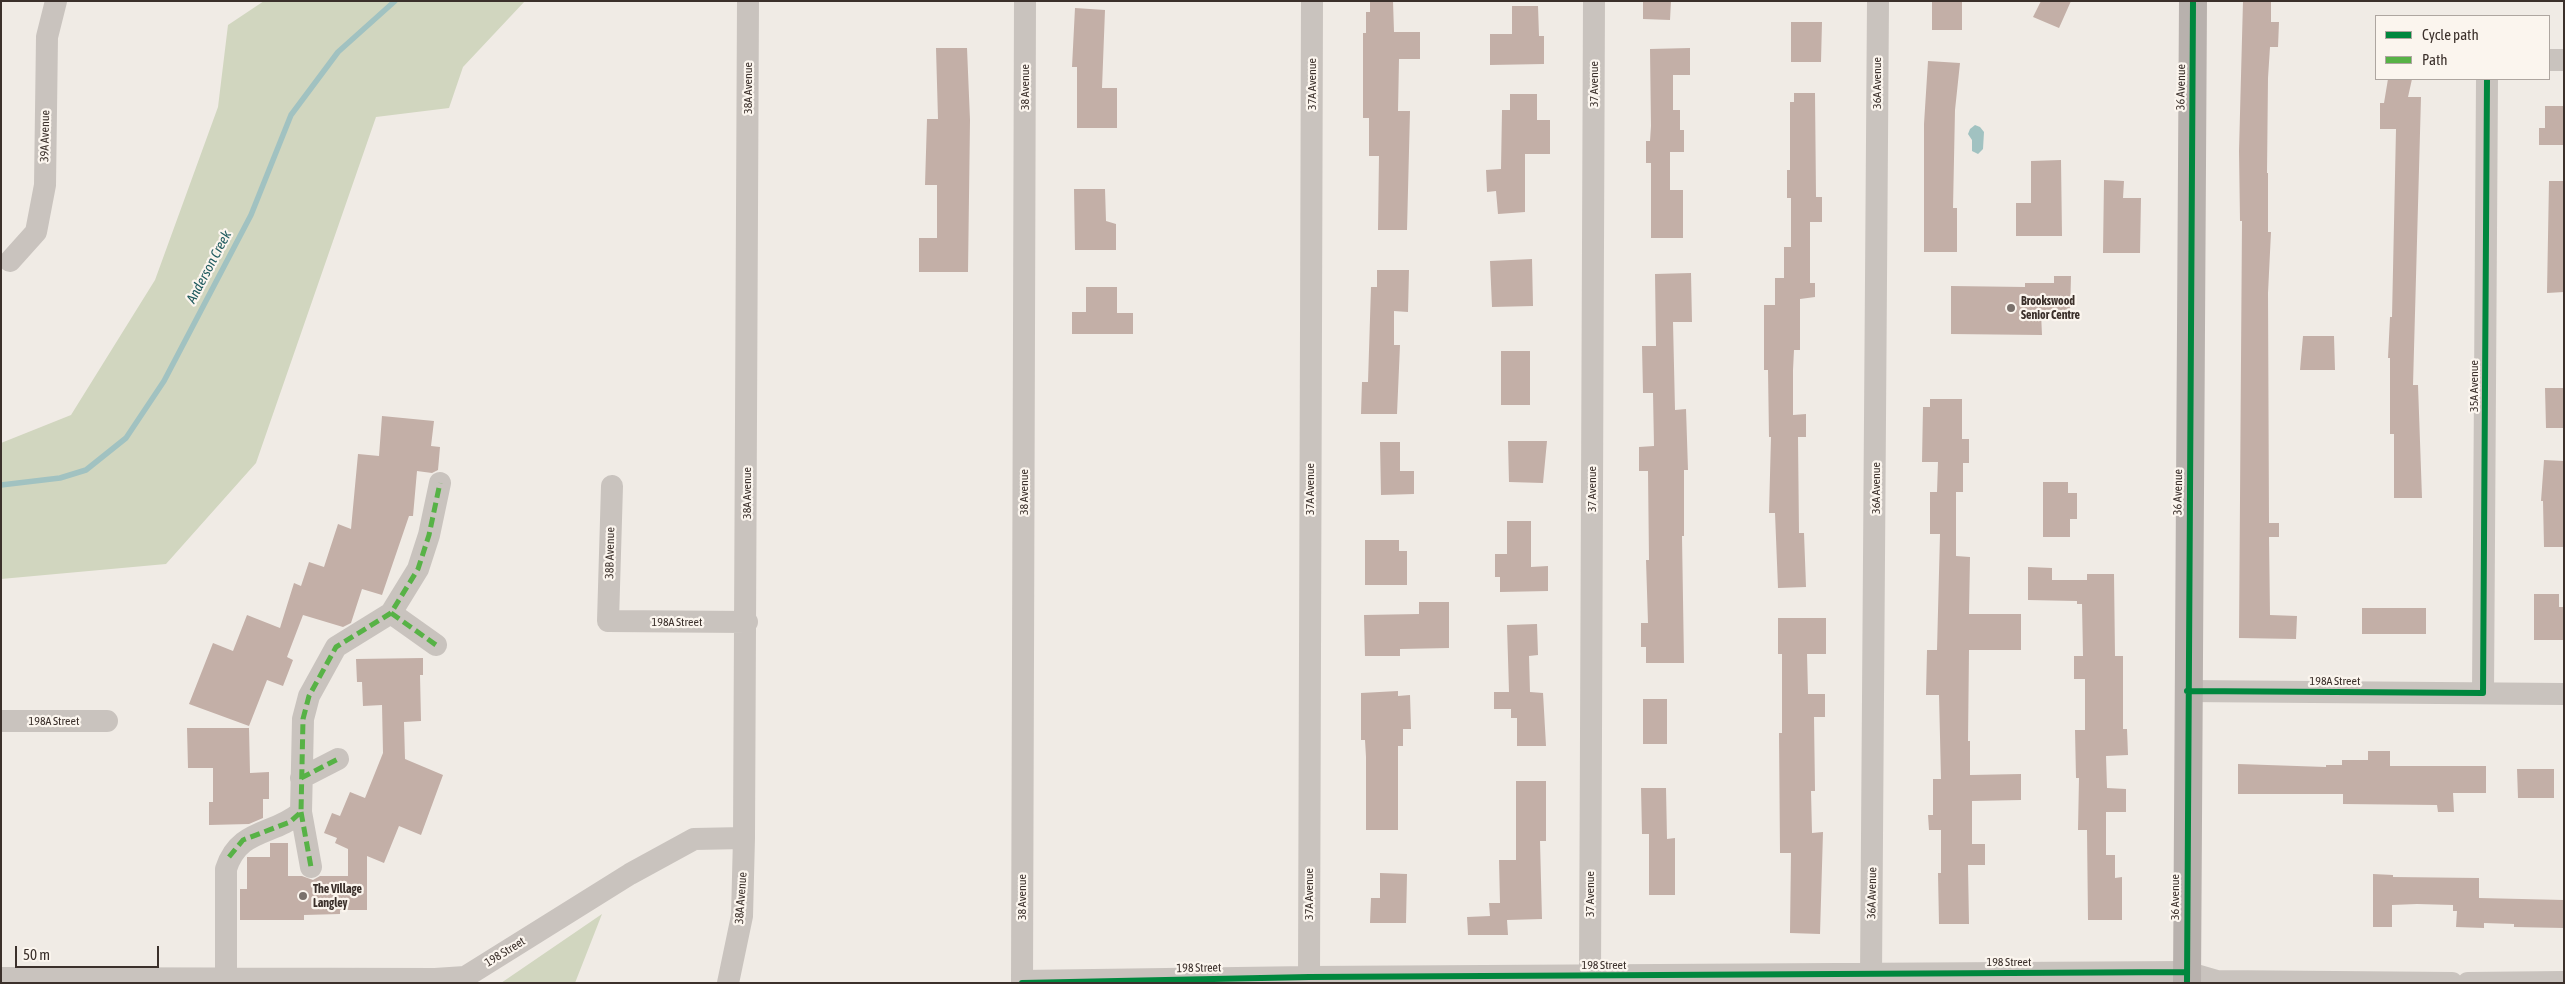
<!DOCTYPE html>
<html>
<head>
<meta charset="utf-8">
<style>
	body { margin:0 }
	#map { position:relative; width:2565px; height:984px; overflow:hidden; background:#f0ebe5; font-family:"Asap Condensed",sans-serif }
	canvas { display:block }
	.frame { position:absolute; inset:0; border:2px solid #3b302b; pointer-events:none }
	.legend { position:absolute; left:2375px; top:15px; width:175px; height:65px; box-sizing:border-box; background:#fbf5ee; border:1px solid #aea6a0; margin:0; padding:6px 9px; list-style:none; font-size:15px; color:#3b302b }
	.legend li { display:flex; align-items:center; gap:10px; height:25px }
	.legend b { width:25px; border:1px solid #aea6a0 }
	.scale { position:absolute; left:15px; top:946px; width:144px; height:22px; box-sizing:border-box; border:2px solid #3b302b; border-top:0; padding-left:6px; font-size:15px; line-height:18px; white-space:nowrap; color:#3b302b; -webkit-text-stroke:4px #fbf5ee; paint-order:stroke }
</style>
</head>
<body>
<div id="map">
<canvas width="2565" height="984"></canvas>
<div class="frame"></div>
<ul class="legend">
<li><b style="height:6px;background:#00873e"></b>Cycle path</li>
<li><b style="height:6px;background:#57b246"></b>Path</li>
</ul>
<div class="scale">50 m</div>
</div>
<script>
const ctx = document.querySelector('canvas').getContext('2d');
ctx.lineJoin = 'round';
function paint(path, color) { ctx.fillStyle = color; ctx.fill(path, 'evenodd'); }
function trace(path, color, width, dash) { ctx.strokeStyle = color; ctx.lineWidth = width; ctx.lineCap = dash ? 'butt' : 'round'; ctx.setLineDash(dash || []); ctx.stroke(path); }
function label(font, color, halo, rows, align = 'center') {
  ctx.font = font + ' "Asap Condensed",sans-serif'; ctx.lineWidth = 4.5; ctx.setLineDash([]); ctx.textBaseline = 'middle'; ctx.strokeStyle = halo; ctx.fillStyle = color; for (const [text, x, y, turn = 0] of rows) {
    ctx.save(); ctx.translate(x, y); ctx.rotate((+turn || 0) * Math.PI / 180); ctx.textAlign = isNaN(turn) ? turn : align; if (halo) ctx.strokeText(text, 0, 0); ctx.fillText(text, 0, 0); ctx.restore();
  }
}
const green = new Path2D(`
	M264 1H525L463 67 449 108 376 117 256 463 166 564 1 579V443L71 415 155 280 218 107 228 25Z
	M602 914 575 983H501Z`);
const water = new Path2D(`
	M1975 125 1980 127 1984 132 1983 149 1978 154 1972 151V140L1968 134 1970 129Z`);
const stream = new Path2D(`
	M1 485 60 478 86 470 126 438 164 381 251 215 291 115 338 52 395 1`);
const building = new Path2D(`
	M1370 1H1393L1394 32H1420V59H1399L1398 111H1410L1407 230H1378L1379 156H1369V118H1363V33H1366V12H1370Z
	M1643 1H1671L1670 20 1643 19Z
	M1932 1H1962V30H1932Z
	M2041 1H2071L2059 28 2033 17Z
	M2243 1H2271V22H2279L2278 47H2270L2268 78 2267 173H2268V232H2271L2268 293 2269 523H2279V537H2269L2270 615 2297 616 2296 639 2239 638 2242 221H2240L2239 151Z
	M1512 6H1538L1539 36H1544V64L1490 65V34H1512Z
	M1075 8 1105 10 1102 88H1117V128H1077V67H1072Z
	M1791 22H1822L1821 62H1791Z
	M936 48H967L970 120 968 272H919V238H937V185H925L927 119H938Z
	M1690 48V75H1673V110H1680V130H1684V152H1670V190H1683V238H1651V163H1646V141H1650L1651 126 1650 49Z
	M1928 61 1960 63 1955 110 1953 208H1957V252H1924V124Z
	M2388 79H2412L2408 97H2421L2413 385H2418L2422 498H2394V434H2390V358H2388L2390 317H2392L2396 129H2380V103H2384Z
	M1794 93H1815L1816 197H1822V222H1810V283H1815V297L1800 299V350H1794L1793 370V415L1806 414V437H1798L1799 533H1804L1806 587 1778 588 1775 513H1769L1771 437H1769L1768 370H1764V305H1775V278H1784V247H1791V198H1787V170H1790V102H1794Z
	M1510 94H1537V120H1550V154H1525V212L1498 214 1496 191 1487 192 1486 170 1501 169 1502 110H1510Z
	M2545 106H2564V145H2539V128H2545Z
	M2061 160 2062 236H2016V203H2031V161Z
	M2104 180 2124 181 2123 198H2141L2140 253H2103Z
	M2549 181H2564V292L2547 293Z
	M1074 189H1105L1106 221 1116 224V250H1075Z
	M1532 259 1533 306 1492 307 1490 261Z
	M1377 270H1409L1408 312 1394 311V345H1400L1397 414H1361L1362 382H1368L1371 287H1377Z
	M1691 273 1692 322H1673L1675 410 1686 409 1688 470H1684V536H1682L1684 663H1646V647H1641V623H1648L1646 560H1649L1648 471H1639V447L1654 446 1653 393H1643L1642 346H1656L1655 274Z
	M2054 276H2071L2070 314 2041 313 2042 335 1951 334V286L2025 287V283H2054Z
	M1086 287H1117V313H1133V334H1072V312H1086Z
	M2303 336H2334L2335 370H2300Z
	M1501 351H1530V405H1501Z
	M2545 388H2564V428H2546Z
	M1930 399H1962V439H1969V463H1963V492H1956V556L1970 557 1969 614H2021V650H1969L1968 741H1970V775L2021 774V800L1972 801V844H1985V865H1968L1969 924H1939L1938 873H1941V830H1929L1928 815H1933V779H1941L1939 695H1926L1927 650H1937L1940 534H1930V492H1937L1938 462H1922L1923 407H1930Z
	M382 416 434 421 431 446 440 447 438 470 432 473 417 471 413 516H409L382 595 362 589 351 623 343 627 303 615 287 657 293 660 283 686 267 680 249 726 189 704 213 643 233 651 247 615 280 628 294 583 301 586 309 562 324 567 338 524 351 529 358 454 379 456Z
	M1508 441H1547L1543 483 1509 482Z
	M1380 442H1400V471H1414V494L1381 495Z
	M2544 460 2564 461V547H2544L2543 501H2541Z
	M2043 482H2068V493H2077V519H2070V537H2043Z
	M1507 521H1531V567L1548 566V591L1500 592V577H1495V554H1507Z
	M1365 540H1399V551H1407V585H1365Z
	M2028 567 2052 568V580H2087V574H2114L2115 656H2123V729H2127L2128 755 2106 756 2107 788 2126 789V812H2106V855H2115V878L2122 877V920H2088L2087 830H2078L2079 778H2076L2075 730H2085V679H2074V656H2083L2082 604H2077V601L2028 600Z
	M2534 594H2559V607H2564V640H2534Z
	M1419 602H1449V648L1400 649V656H1365L1364 615 1419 614Z
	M2362 608H2426V634H2362Z
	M1778 618H1826V654H1807L1808 694H1825V717H1814L1815 791H1811L1812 833 1823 832 1820 934 1790 933 1791 853H1780L1779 733H1782V654H1778Z
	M1537 624 1538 655 1529 656 1530 692 1543 693 1546 746H1517V718H1511V709H1494V692H1509L1507 625Z
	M423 658V675H420L421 721 404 722 405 759 443 775 421 835 399 826 384 863 367 856V910H340V914L304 915V920H240V889H247V857H270V843H288V876H302L313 880 320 876H348V849L335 843 337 838 324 833 332 813 340 816 350 792 365 798 383 753 382 705 363 706 362 682H357L356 659Z
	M1398 691V696L1410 695 1411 729H1403V746H1398V830H1366V757L1365 740H1361V693Z
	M1643 699H1667V744H1643Z
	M187 728H249L250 773 269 772V799H263V818L249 824 209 825V802H213V768H188Z
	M2368 751H2390V766H2486V793H2453L2454 812H2438L2437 805 2343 804V794H2238V764L2326 767V765H2342V760H2368Z
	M2517 769H2554V798H2518Z
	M1516 781H1546V841H1540L1542 919 1507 920 1508 935H1468L1467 917 1490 916 1489 903H1500L1499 860H1516Z
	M1641 788H1666L1667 839 1675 838V895H1649V834H1642Z
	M1380 873 1407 874 1406 923H1370L1371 898H1380Z
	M2373 874 2393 875V877L2479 878V898L2564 900V928L2514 927V924L2484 923V928L2456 927 2457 911H2453V905L2417 904 2392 905V927H2373Z`);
const minor = new Path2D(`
	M2549 60H2564
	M10 261 36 232 45 185 47 37 56 1
	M612 486 608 621 747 622
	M391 613 436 645
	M2187 691 2564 694
	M2483 693 2487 79
	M1 721H107
	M301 778 338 759
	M301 812 311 867
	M1871 975 1878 1
	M1590 976 1594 1
	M1309 977 1312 1
	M1 978 435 979 465 977 630 874 694 839 744 838
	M226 979V869C239 828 273 836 301 812L303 719 309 696 336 647 391 613 418 569 429 535 440 483
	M1022 981 1309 977 2186 972 2217 981 2452 983
	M728 983 742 916 744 838 748 1
	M1022 983 1025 1
	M2468 983 2564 982`);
const major = new Path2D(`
	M2187 983 2193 1`);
const quiet = new Path2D(`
	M391 613 436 645
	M301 778 338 759
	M301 812 311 867
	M229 857 243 840 290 822 301 812 303 719 309 696 336 647 391 613 418 569 429 535 440 483`);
const cycleway = new Path2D(`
	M2187 691 2483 693 2487 79
	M1022 983 1309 977 2186 972
	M2187 983 2193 1`);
const markers = [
	[2011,308,5,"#7a716c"],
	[303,896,5,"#7a716c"]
];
const streetNames = [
	["36A Avenue",1877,83,-90],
	["37A Avenue",1312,84,-90],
	["37 Avenue",1594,84,-90],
	["38 Avenue",1025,87,-90],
	["36 Avenue",2181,87,-89],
	["38A Avenue",748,88,-90],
	["39A Avenue",45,136,-89],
	["35A Avenue",2474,386,-90],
	["36A Avenue",1876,488,-90],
	["37A Avenue",1310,489,-90],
	["37 Avenue",1592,489,-90],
	["38 Avenue",1024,492,-90],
	["36 Avenue",2178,492,-89],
	["38A Avenue",747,493,-90],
	["38B Avenue",610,553,-89],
	["198A Street",677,622],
	["198A Street",2335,681],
	["198A Street",54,721],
	["36A Avenue",1872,893,-89],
	["37A Avenue",1309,894,-90],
	["37 Avenue",1590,894,-90],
	["38 Avenue",1022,897,-90],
	["36 Avenue",2175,897,-90],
	["38A Avenue",741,898,-86],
	["198 Street",505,952,-32],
	["198 Street",2009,962],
	["198 Street",1604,965],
	["198 Street",1199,968,-1]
];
const poiNames = [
	["Brookswood",2021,301],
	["Senior Centre",2021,315],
	["The Village",313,889],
	["Langley",313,903]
];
const waterNames = [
	["Anderson Creek",209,267,-62]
];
paint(green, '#d1d6bf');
paint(water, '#a1c2c1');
trace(stream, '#a1c2c1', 5.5);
paint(building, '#c3afa7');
trace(minor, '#c9c3be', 22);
trace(major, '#b8b1ad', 28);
trace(quiet, '#57b246', 5, [10, 5]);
trace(cycleway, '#00873e', 6);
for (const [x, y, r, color] of markers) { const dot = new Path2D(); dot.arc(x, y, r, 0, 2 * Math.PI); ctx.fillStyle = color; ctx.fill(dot); trace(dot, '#fbf5ee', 2); }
label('12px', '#3b302b', '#fbf5ee', streetNames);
label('bold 12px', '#3b302b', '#fbf5ee', poiNames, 'left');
label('italic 14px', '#1f5a5e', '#fbf5ee', waterNames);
</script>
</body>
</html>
